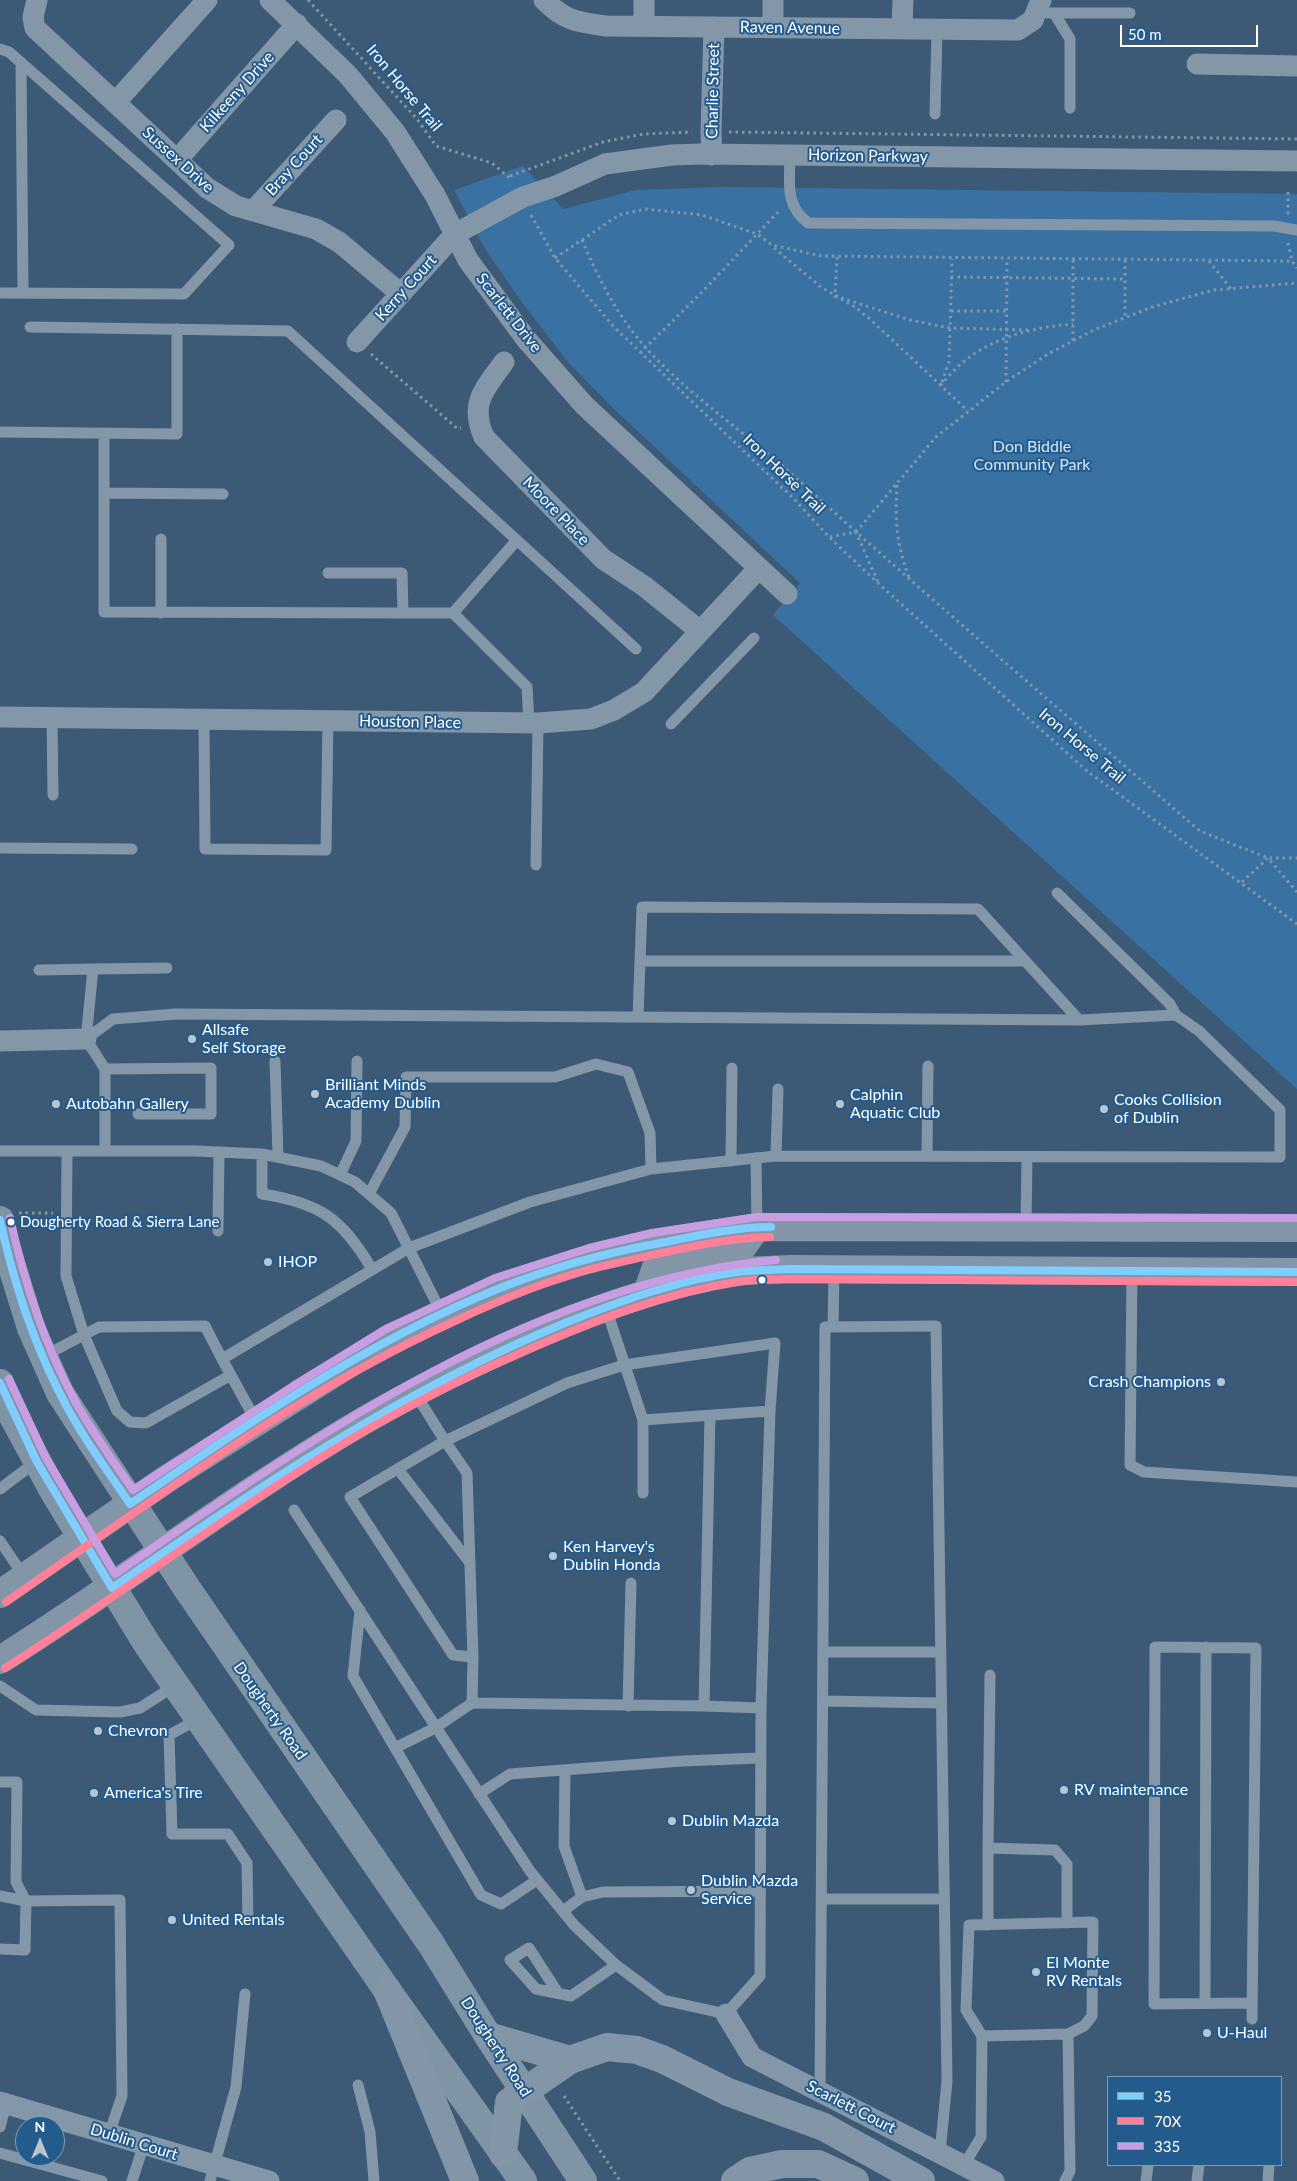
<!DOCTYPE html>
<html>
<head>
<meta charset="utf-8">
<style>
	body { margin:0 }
	#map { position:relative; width:1297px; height:2181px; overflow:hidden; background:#3c5a75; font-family:Lato,sans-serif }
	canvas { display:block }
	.legend { position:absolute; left:1107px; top:2076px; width:175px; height:90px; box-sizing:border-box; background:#245b8d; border:1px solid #7c9dbb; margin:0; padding:6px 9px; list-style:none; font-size:15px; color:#fff }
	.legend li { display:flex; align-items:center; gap:10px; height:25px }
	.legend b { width:25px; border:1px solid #7c9dbb }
	.north { position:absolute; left:15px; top:2116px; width:50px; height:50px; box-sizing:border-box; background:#245b8d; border:1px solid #7c9dbb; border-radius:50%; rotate:0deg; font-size:14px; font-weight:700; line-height:20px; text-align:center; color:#fff }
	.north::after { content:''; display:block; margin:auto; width:18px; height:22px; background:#bbc5cf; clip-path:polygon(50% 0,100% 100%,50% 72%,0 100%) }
	.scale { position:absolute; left:1120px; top:25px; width:138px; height:22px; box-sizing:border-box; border:2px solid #fff; border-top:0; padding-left:6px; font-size:15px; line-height:18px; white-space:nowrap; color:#fff; -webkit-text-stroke:4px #245b8d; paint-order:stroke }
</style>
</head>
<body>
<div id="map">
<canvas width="1297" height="2181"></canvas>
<ul class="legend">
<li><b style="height:6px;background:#80ceff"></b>35</li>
<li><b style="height:6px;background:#ff8098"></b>70X</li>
<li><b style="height:6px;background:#c99de2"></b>335</li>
</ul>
<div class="north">N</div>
<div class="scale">50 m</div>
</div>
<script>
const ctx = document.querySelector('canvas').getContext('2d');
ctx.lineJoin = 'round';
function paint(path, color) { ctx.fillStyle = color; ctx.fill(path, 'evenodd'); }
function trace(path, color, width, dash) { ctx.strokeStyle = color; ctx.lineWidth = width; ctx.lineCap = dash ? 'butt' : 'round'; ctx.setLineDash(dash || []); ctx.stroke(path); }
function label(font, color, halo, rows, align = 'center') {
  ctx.font = font + ' Lato,sans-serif'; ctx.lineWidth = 4; ctx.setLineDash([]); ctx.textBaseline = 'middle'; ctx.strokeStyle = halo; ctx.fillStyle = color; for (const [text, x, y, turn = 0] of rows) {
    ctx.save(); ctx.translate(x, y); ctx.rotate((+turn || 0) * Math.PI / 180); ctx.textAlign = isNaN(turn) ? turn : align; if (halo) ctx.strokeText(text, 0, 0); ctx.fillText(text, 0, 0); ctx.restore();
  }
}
const green = new Path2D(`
	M523 166 563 209 636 190 724 187 1297 194V1089L773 615 800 583 613 408 568 362 521 301 484 247 454 190Z`);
const path = new Path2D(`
	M308 0 417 119 436 146 492 163 512 180
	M729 132 1297 139
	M510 176 603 142 644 134 692 132
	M1288 214V190
	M531 215 555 258 614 327 794 499 829 537 880 585 1087 771 1297 924
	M582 240C598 278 618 317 646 348 690 396 746 433 795 477 921 591 1050 701 1179 813L1200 831 1268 858H1297
	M1288 243 1292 261 1297 268
	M774 248 821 287 855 307 871 320 968 411
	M837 257 835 296 910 320 950 328 1029 330
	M555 258 619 215 645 209 702 215 757 234 772 245 821 256 1292 261
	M1073 260V341
	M1125 260V279
	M1209 261 1231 289
	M951 277 1125 279V318
	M951 311H1006
	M640 353 702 292 781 209
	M371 354 458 429 461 428
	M942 382 949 362 952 259
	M1006 382 1007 259
	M940 385C948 378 954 369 962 363 993 337 1034 327 1073 324
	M897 485C895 521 896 543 909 577
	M856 532 936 437 1007 381 1048 354 1094 330 1152 307 1214 290 1297 283
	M830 537 856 532 878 582
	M1242 882 1268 858 1297 892
	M19 1213H53
	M564 2096 620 2181`);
const service = new Path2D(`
	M1048 13H1130
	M1054 13 1070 39V108
	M0 49 9 52 229 245 184 294 0 293
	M21 62 23 291
	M935 114 937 30
	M790 155C790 183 784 204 808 223L1274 226 1297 230
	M30 327 288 331 636 649
	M0 432 177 434V329
	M104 434V612L403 613 402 573H328
	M104 493 223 494
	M161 613V539
	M403 613H453L527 687 529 723
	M453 613 517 540
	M52 718 53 795
	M204 720 205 849 326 850 328 721
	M671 724 754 638
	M0 848 132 849
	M536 865 538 723
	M1057 893 1170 1004 1176 1015
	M640 961H1025
	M39 970 93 969
	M638 1017 642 907 978 909 1079 1020
	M275 1061 278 1156
	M105 1069 211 1068V1114H138
	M0 1151H196L262 1154 321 1166 355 1182 391 1213 442 1314
	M67 1151 66 1276 84 1335 117 1411 130 1422 146 1423 231 1375
	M105 1151V1069L86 1039 93 969 167 968
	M262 1154V1194C321 1203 342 1219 372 1269
	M776 1156 778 1089
	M927 1156 928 1066
	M756 1158 757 1227
	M731 1161 732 1068
	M340 1175 356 1141 357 1061
	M369 1194 405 1127 406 1077H555L596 1064 628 1072 650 1133 651 1169
	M1026 1227 1027 1157
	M218 1231 219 1152
	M1132 1271 1130 1465 1144 1472 1297 1482
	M833 1327 834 1269
	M44 1356 99 1327 205 1326 222 1359 409 1248 530 1202 651 1169 776 1156 1280 1157V1110L1199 1031 1176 1015 1079 1020 176 1014 113 1019 86 1039
	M222 1359 256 1421
	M415 1393 445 1441 350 1497 453 1655 473 1657 467 1473 445 1441 567 1383 624 1365 775 1343 770 1411 643 1420 606 1308
	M643 1420V1493
	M398 1469 470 1563
	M0 1489 37 1461
	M294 1510 530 1871 574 1925 616 1965 663 2000 726 2014 760 1976 761 1708
	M0 1541 25 1578
	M360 1610 353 1676 481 1895 501 1904 537 1880
	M823 1652H941
	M0 1686 36 1710 120 1712 140 1708 176 1685
	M823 1701 941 1703
	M472 1703 473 1657
	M628 1706 631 1583
	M704 1706 761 1708 770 1411
	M199 1719 169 1735 172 1834H228L247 1863 248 1921
	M395 1748 435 1728 472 1703 704 1706 710 1415
	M0 1782H17L16 1882 26 1901 25 1950 0 1949
	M479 1794 510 1774 682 1761 761 1758
	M988 1848 990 1675
	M0 1896 26 1901 120 1900 122 2096 109 2134
	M582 1897 603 1892 760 1891
	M821 1899H944
	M563 1911 582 1897 564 1846 565 1770
	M988 1925V1848L1055 1850 1067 1864V1923
	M558 1993 529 1948 510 1960 536 1989 571 1996 616 1965
	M1205 2003 1206 1647
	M1252 2003 1154 2004 1155 1647 1256 1648 1252 2019
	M982 2036 966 2010 969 1925 1093 1922 1092 2016 1084 2026 1068 2034
	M358 2085 370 2132 374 2181
	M820 2091 825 1327 936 1326 947 2081 940 2153
	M0 2127 6 2104
	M0 2153 102 2181
	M964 2165 981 2137 982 2036 1068 2034 1070 2171 1065 2181
	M132 2181 144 2144
	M210 2181 236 2087 245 1994
	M1146 2181 1148 2165
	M1197 2181 1199 2165
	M1268 2181 1269 2165`);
const minor = new Path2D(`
	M37 0 33 17 35 28 207 188 236 206 316 229 339 242 401 294
	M270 0 348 75 395 132 435 195 468 260 526 339 584 405 787 594
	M544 0C565 21 577 22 606 26L1018 30 1033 20 1041 0
	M644 26V0
	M773 28V0
	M902 29 903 0
	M1197 64 1297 66
	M115 103 207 0
	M712 155 711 132 714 27
	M177 160 297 24
	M253 211 336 120
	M357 342 455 234 523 197 556 186 605 164 672 155 701 154 1297 161
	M504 362C485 389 469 402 484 437L603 559 644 586 700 631
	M0 717 538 723 591 719 614 710 644 692 759 568
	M0 1041 86 1039
	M726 2014 752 2057 994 2181
	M0 2102 269 2181`);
const secondary = new Path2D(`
	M0 1220 5 1244 31 1328 60 1393 188 1590 431 1944 488 2036 583 2181
	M0 1383 10 1411 55 1494 147 1644 387 1990 523 2181`);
const primary = new Path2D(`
	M647 1293 656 1267 741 1249 757 1227
	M0 1594 168 1478 390 1338 498 1288 592 1258 654 1243 757 1227 1297 1228
	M0 1660C123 1583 238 1494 363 1421 415 1391 468 1365 523 1341 591 1311 662 1284 736 1272 753 1270 772 1270 790 1269L1297 1272`);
const motorway = new Path2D(`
	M387 1990 465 2181
	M488 2036 570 2060
	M503 2154 509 2102 570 2060 607 2047 637 2050 662 2059 728 2092 824 2127 921 2181
	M735 2181 750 2171 782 2164H818L855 2181`);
const bus1 = new Path2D(`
	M0 1220C14 1284 35 1348 66 1405 84 1440 108 1471 130 1504
	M0 1383 37 1462 112 1588
	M130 1504C244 1426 367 1342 495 1290 550 1268 608 1252 666 1242 700 1235 736 1227 771 1227
	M112 1588C257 1488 402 1390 565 1323 620 1301 678 1280 737 1272 754 1270 772 1270 790 1269L1297 1272`);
const bus2 = new Path2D(`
	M6 1602C151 1502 294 1394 455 1321 498 1301 542 1282 588 1270 606 1265 624 1262 643 1257 685 1248 727 1238 770 1237
	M5 1668C128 1590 244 1501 370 1428 423 1398 478 1371 534 1347 599 1319 666 1293 737 1282 754 1279 773 1280 790 1279L1297 1282`);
const bus3 = new Path2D(`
	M10 1218C24 1281 44 1344 75 1401 92 1432 113 1461 133 1490L293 1386 386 1329 495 1278 589 1248 652 1233 757 1217 1297 1218
	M9 1379 46 1458 115 1574C311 1438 532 1282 776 1260`);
const markers = [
	[192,1039,5,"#bbc5cf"],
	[315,1094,5,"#bbc5cf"],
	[56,1104,5,"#bbc5cf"],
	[840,1104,5,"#bbc5cf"],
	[1104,1109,5,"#bbc5cf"],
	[11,1222,4.5,"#fff"],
	[268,1262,5,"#bbc5cf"],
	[762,1280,4.5,"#fff"],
	[1221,1382,5,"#bbc5cf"],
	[553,1556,5,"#bbc5cf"],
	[98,1731,5,"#bbc5cf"],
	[1064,1790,5,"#bbc5cf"],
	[94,1793,5,"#bbc5cf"],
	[672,1821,5,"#bbc5cf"],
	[691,1890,5,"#bbc5cf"],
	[172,1920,5,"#bbc5cf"],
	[1036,1972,5,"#bbc5cf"],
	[1207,2033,5,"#bbc5cf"]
];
const busNames = [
	["Dougherty Road & Sierra Lane",20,1222]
];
const streetNames = [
	["Raven Avenue",790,28,1],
	["Iron Horse Trail",404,88,50],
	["Charlie Street",713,91,-89],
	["Kilkeeny Drive",237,92,-48],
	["Horizon Parkway",868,156,1],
	["Sussex Drive",178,160,42],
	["Bray Court",294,165,-48],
	["Kerry Court",406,288,-48],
	["Scarlett Drive",509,313,52],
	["Iron Horse Trail",784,474,44],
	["Moore Place",556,511,46],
	["Houston Place",410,722,1],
	["Iron Horse Trail",1082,746,40],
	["Dougherty Road",270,1711,55],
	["Dougherty Road",496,2047,57],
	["Scarlett Court",851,2107,27],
	["Dublin Court",134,2142,17]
];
const parkNames = [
	["Don Biddle",1032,447],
	["Community Park",1032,465]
];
const poiNames = [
	["Allsafe",202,1030],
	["Self Storage",202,1048],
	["Brilliant Minds",325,1085],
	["Academy Dublin",325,1103],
	["Calphin",850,1095],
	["Aquatic Club",850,1113],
	["Cooks Collision",1114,1100],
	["of Dublin",1114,1118],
	["Autobahn Gallery",66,1104],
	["IHOP",278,1262],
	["Crash Champions",1211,1382,"right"],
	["Ken Harvey's",563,1547],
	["Dublin Honda",563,1565],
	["Chevron",108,1731],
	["RV maintenance",1074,1790],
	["America's Tire",104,1793],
	["Dublin Mazda",682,1821],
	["Dublin Mazda",701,1881],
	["Service",701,1899],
	["United Rentals",182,1920],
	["El Monte",1046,1963],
	["RV Rentals",1046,1981],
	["U-Haul",1217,2033]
];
paint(green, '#3971a3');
trace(path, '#8397a9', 3, [2.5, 4]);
trace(service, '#8397a9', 11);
trace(minor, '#8397a9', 21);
trace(secondary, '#7f94a5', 28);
trace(primary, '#8296a7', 28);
trace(motorway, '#8396a8', 28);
trace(bus1, '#80ceff', 8);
trace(bus2, '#ff8098', 8);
trace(bus3, '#c99de2', 8);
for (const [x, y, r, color] of markers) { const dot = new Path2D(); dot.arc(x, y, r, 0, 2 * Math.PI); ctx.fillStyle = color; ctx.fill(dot); trace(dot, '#245b8d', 2); }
label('15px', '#fff', '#245b8d', busNames, 'left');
label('16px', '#fff', '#245b8d', streetNames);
label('16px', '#d7e9f8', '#245b8d', parkNames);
label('16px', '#fff', '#245b8d', poiNames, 'left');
</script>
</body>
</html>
